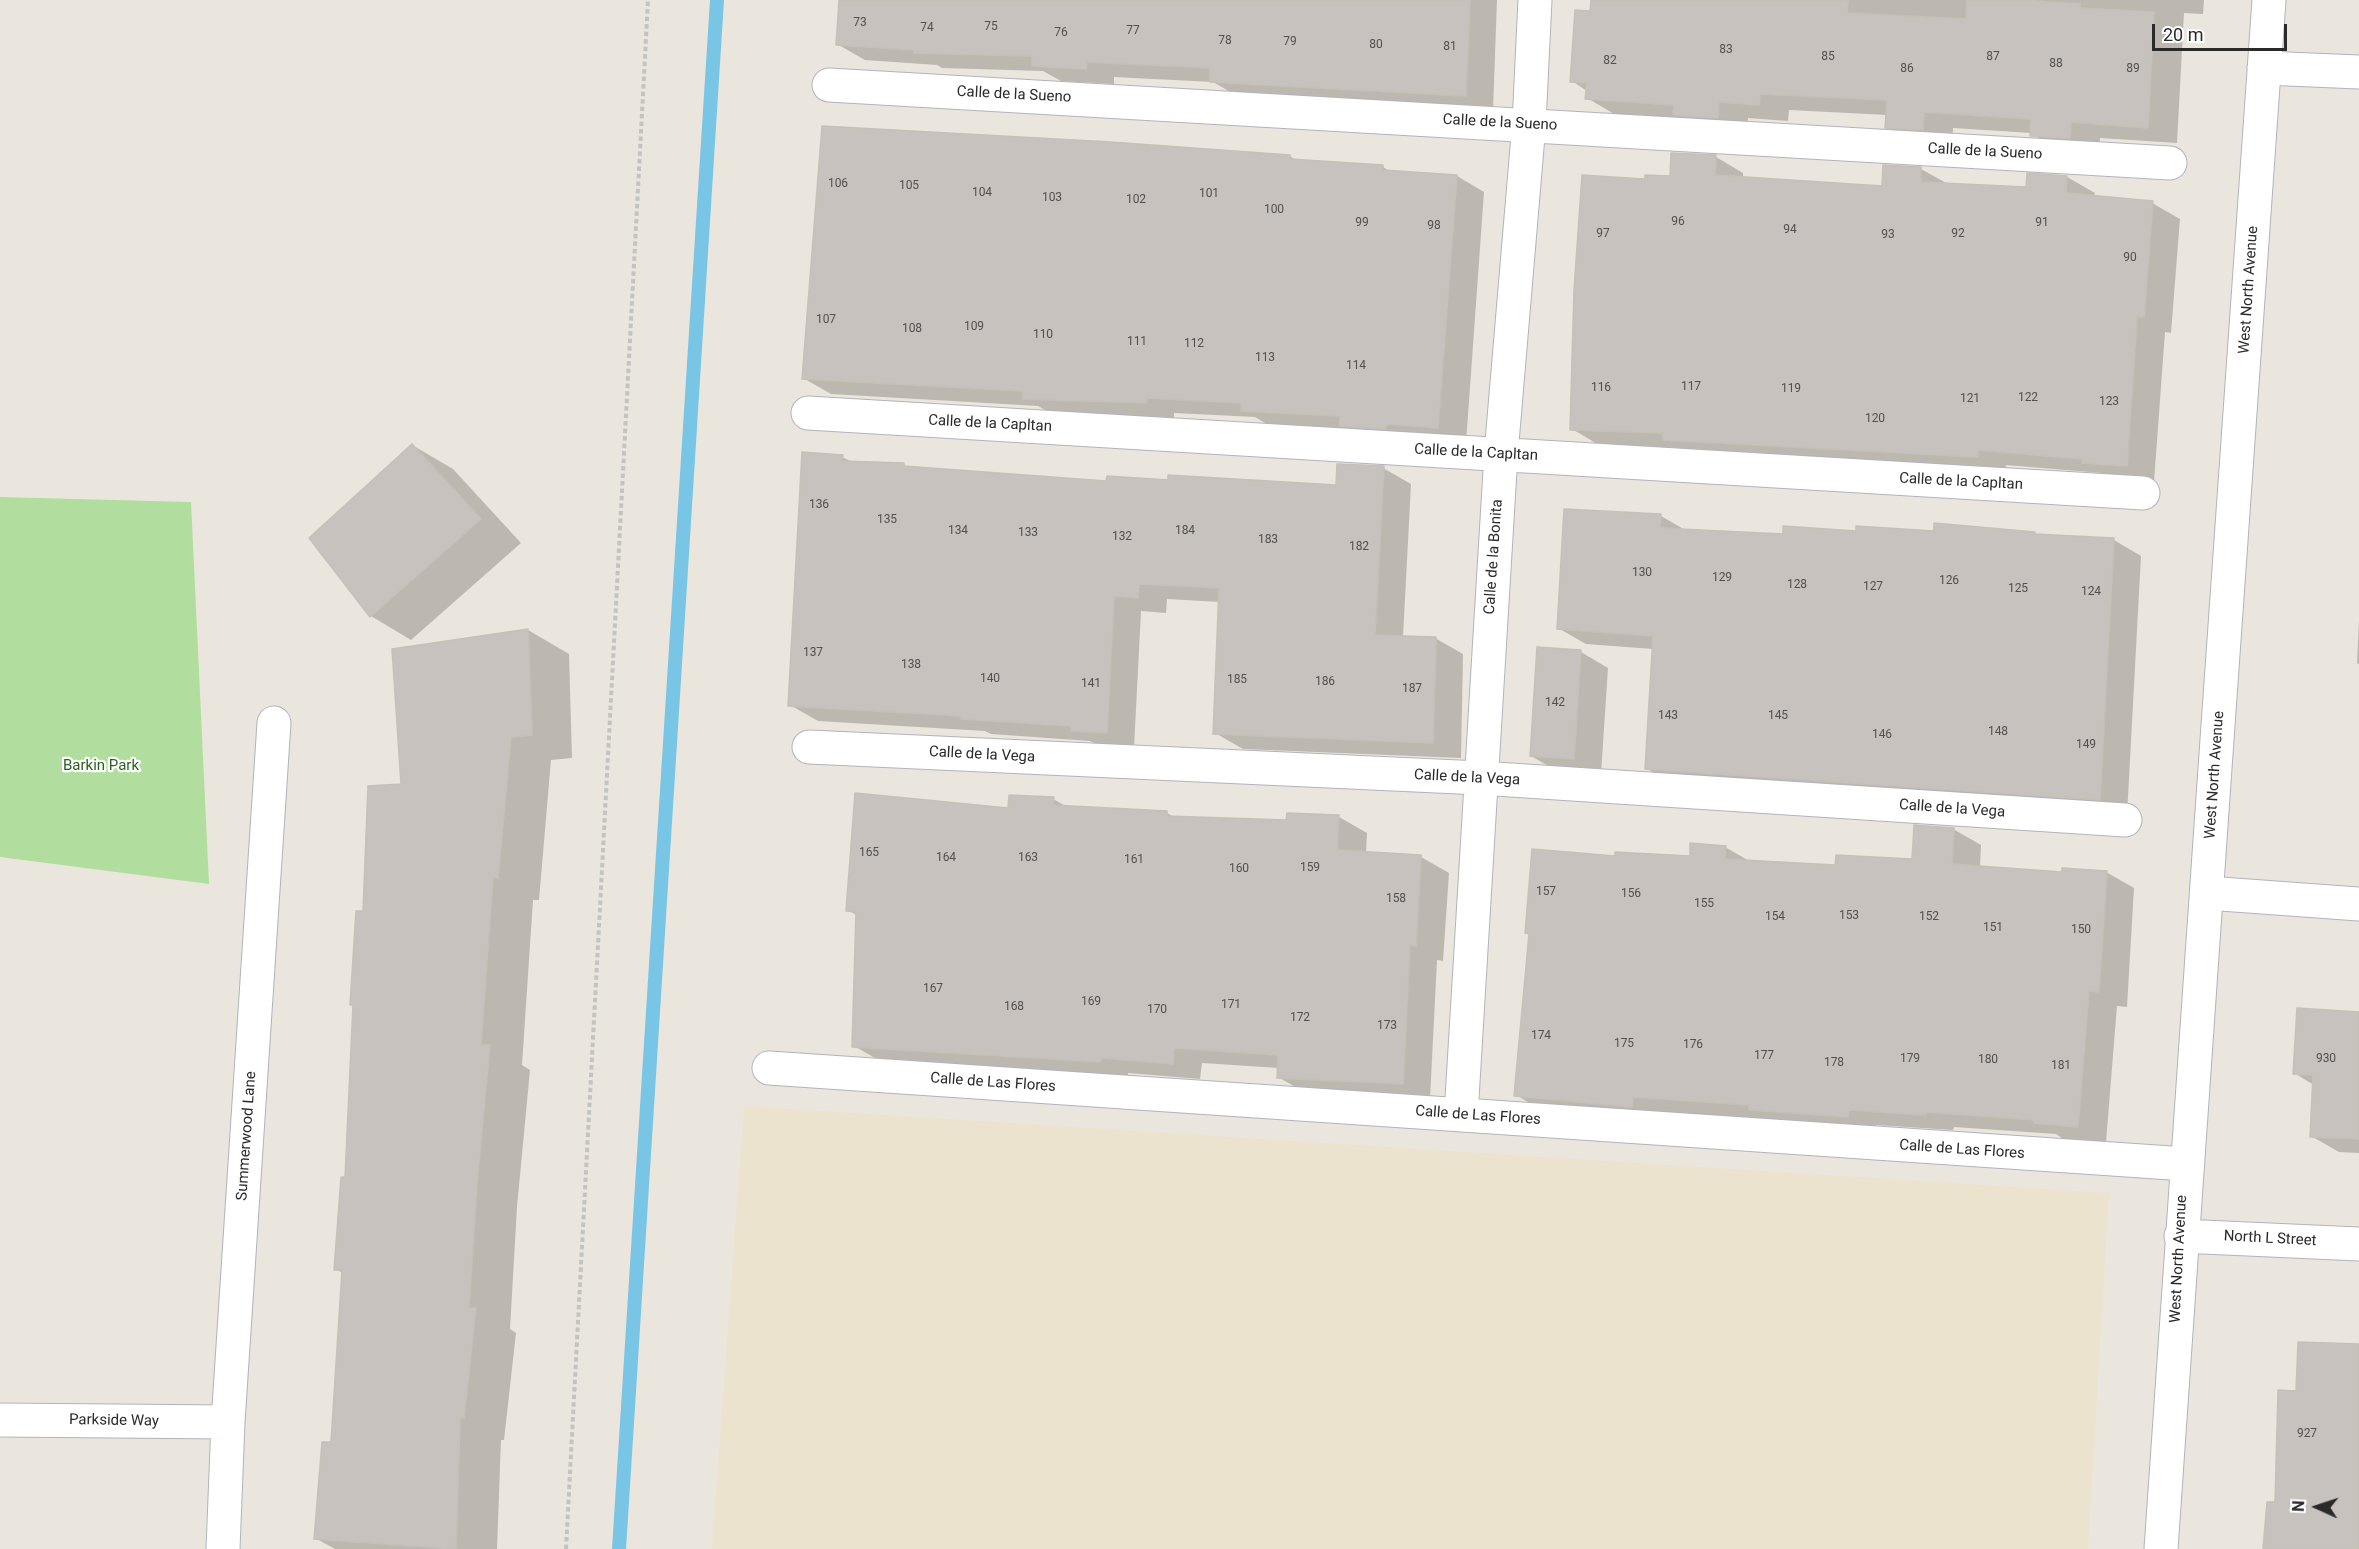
<!DOCTYPE html>
<html>
<head>
<meta charset="utf-8">
<style>
	body { margin:0 }
	#map { position:relative; width:2359px; height:1549px; overflow:hidden; background:#ebe6dd; font-family:Roboto,sans-serif }
	canvas { display:block }
	.north { position:absolute; left:2287px; top:1477px; width:60px; height:60px; -webkit-text-stroke:4px #fff; paint-order:stroke; rotate:273deg; font-size:16px; font-weight:700; line-height:24px; text-align:center; color:#2a2a2a }
	.north::after { content:''; display:block; margin:auto; width:21px; height:27px; background:#2a2a2a; clip-path:polygon(50% 0,100% 100%,50% 72%,0 100%) }
	.scale { position:absolute; left:2152px; top:24px; width:135px; height:27px; box-sizing:border-box; border:3px solid #2a2a2a; border-top:0; padding-left:8px; font-size:18px; line-height:21px; white-space:nowrap; color:#2a2a2a; -webkit-text-stroke:4px #fff; paint-order:stroke }
</style>
</head>
<body>
<div id="map">
<canvas width="2359" height="1549"></canvas>
<div class="north">N</div>
<div class="scale">20 m</div>
</div>
<script>
const ctx = document.querySelector('canvas').getContext('2d');
ctx.lineJoin = 'round';
function paint(path, color) { ctx.fillStyle = color; ctx.fill(path, 'evenodd'); }
function trace(path, color, width, dash) { ctx.strokeStyle = color; ctx.lineWidth = width; ctx.lineCap = dash ? 'butt' : 'round'; ctx.setLineDash(dash || []); ctx.stroke(path); }
function label(font, color, halo, rows, align = 'center') {
  ctx.font = font + ' Roboto,sans-serif'; ctx.lineWidth = 4.5; ctx.setLineDash([]); ctx.textBaseline = 'middle'; ctx.strokeStyle = halo; ctx.fillStyle = color; for (const [text, x, y, turn = 0] of rows) {
    ctx.save(); ctx.translate(x, y); ctx.rotate((+turn || 0) * Math.PI / 180); ctx.textAlign = isNaN(turn) ? turn : align; if (halo) ctx.strokeText(text, 0, 0); ctx.fillText(text, 0, 0); ctx.restore();
  }
}
const education = new Path2D(`
	M744 1106 2109 1193 2088 1549H712Z`);
const green = new Path2D(`
	M0 497 191 502 209 884 0 857Z`);
const shadow = new Path2D(`
	M841 0H1497L1493 111 1239 97 1213 82 1114 77V84L1061 81 1043 71 942 68 937 65 865 60 837 44Z
	M1592 0H2204L2203 14 2184 13 2177 143 2100 138 2099 154 2060 152 2031 133 1953 128 1952 146 1916 144 1887 127V115L1789 110 1788 121 1748 118 1747 134 1616 115 1587 98V91L1572 81 1592 13Z
	M1290 156 1297 161 1383 167 1391 172 1457 176 1484 192 1466 443 1270 426 1255 417 1174 413V418L1052 414 1038 406 831 394 803 378Z
	M1716 157 1743 173V178L1884 187 1885 167 1921 169 1948 184 2027 189 2067 177 2095 193 2094 197 2152 203 2180 219 2171 333 2165 332 2154 482 2111 479 2102 473 2006 465 2005 472 1692 455 1680 448 1599 445 1572 429 1646 181 1671 177Z
	M412 445 453 469 521 543 411 640 371 616Z
	M842 457 854 463 904 465 909 468 1108 482 1338 487 1383 468 1411 484 1403 637 1435 638 1463 654 1461 758 1243 749 1215 733 1220 602 1167 599 1166 613 1141 611 1134 748 1100 746 1090 741 991 734 985 731 818 721 790 705Z
	M1661 516 1687 531 1784 536 1857 533H2035L2039 536 2114 540 2141 556 2127 815 1674 785 1646 768 1653 649 1586 644 1558 628Z
	M2359 621V664L2357 663Z
	M528 630 569 654 572 758 551 760 539 900H533L522 1065 530 1070 517 1207 510 1329 516 1333 504 1440H501L497 1549H335L315 1538 333 1444 343 1273 335 1269 346 1179 364 913 403 785 394 650Z
	M1581 652 1608 668 1601 774 1559 772 1531 756Z
	M1053 799 1069 808 1167 813 1174 817 1288 821 1339 817 1367 833 1366 853 1421 857 1449 873 1443 961 1437 960 1430 1099 1306 1093 1278 1077 1279 1068 1202 1063 1200 1079 1128 1073V1077L882 1062 854 1046 858 916 848 910 1009 810Z
	M1953 829 1981 845 1980 867 2063 874 2106 872 2134 888 2127 1007 2117 1006 2106 1142 2063 1139 2056 1134 1954 1127 1953 1130 1876 1125V1132L1543 1111 1516 1095 1531 935 1526 932 1616 857 1691 858 1725 847 1751 862 1837 867 1914 860Z
	M2359 1013V1153L2339 1152 2311 1136 2314 1085 2294 1073Z`);
const stream = new Path2D(`
	M619 1549 717 0`);
const building = new Path2D(`
	M839 0H1470L1466 96 1210 82V68L1087 62 1086 69 1032 66V56L914 53V50L836 45Z
	M1591 0H1848L1847 13 1966 19 1967 0H2021L2080 4V8L2154 12 2148 128 2071 122 2070 138 2030 136 2031 119 1924 112 1923 130 1885 128 1887 100 1760 94 1759 105 1719 102 1718 118 1673 115 1674 105 1585 99 1587 83 1570 82 1575 10 1590 11Z
	M822 126 1111 142 1290 155V159L1383 165V170L1457 175 1438 428 1386 424V429L1339 426 1340 416 1241 411V403L1147 398 1146 403 1023 399V391L802 379Z
	M1671 153 1716 155 1715 175 1882 186 1883 165 1921 167V182L2026 187 2027 173 2067 176 2066 193 2153 201 2144 317H2137L2127 466 2082 463V459L1978 450V457L1663 440V433L1570 430 1574 290 1582 175 1645 179V175L1670 176Z
	M412 444 481 519 370 617 309 538Z
	M802 452 843 455 842 461 904 463V466L1106 481 1107 476 1168 480V475L1336 485 1337 464 1384 466 1375 635 1436 637 1433 743 1213 734 1219 588 1139 584 1138 598 1114 596 1107 733 1071 731V726L961 719 962 716 788 706Z
	M1564 509 1661 514 1660 528 1783 534V526L1856 531V526L1934 531V523L2035 532V534L2114 538 2100 800 1645 769 1653 636 1557 629Z
	M528 629 532 735 511 737 498 878 493 877 481 1045H490L477 1183 469 1308H476L464 1418 460 1417 456 1549 314 1539 322 1442H331L342 1270H334L341 1177H345L353 1005H350L356 911H363L368 786 401 784 392 649Z
	M1537 647 1581 650 1574 759 1530 756Z
	M855 793 1008 808 1009 795 1054 797 1053 805 1167 811V816L1286 820 1287 813 1339 815 1337 850 1421 855 1416 946 1410 945 1403 1084 1277 1078 1278 1055 1174 1048 1173 1064 1101 1058V1062L852 1047 856 912 846 911Z
	M1914 825 1954 828 1952 864 2062 872V868L2107 871 2099 992 2089 991 2078 1127 2034 1123V1120L1926 1112V1115L1849 1110 1848 1117 1749 1110V1105L1633 1097 1632 1107 1514 1096 1529 934 1525 933 1532 849 1615 856V852L1690 856V843L1726 846 1725 859 1835 865 1836 855 1912 859Z
	M2297 1008 2359 1012V1139L2310 1137 2313 1075 2293 1074Z
	M2298 1342 2359 1344V1549H2263L2267 1502H2275L2278 1390 2296 1391Z`);
const path = new Path2D(`
	M566 1549 648 0`);
const minor = new Path2D(`
	M2264 68 2359 72
	M829 85 2170 163
	M808 413 2143 493
	M809 747 1480 778 2125 820
	M2207 893 2359 904
	M769 1068 2186 1164
	M1461 1115 1501 454 1529 124 1535 0
	M2181 1236 2359 1244
	M0 1420 228 1422
	M223 1549 228 1422 274 723
	M2161 1549C2193 1032 2236 517 2269 0`);
const numberNames = [
	["73",860,23],
	["75",991,27],
	["74",927,28],
	["77",1133,31],
	["76",1061,33],
	["78",1225,41],
	["79",1290,42],
	["80",1376,45],
	["81",1450,47],
	["83",1726,50],
	["85",1828,57],
	["87",1993,57],
	["82",1610,61],
	["88",2056,64],
	["86",1907,69],
	["89",2133,69],
	["106",838,184],
	["105",909,186],
	["104",982,193],
	["101",1209,194],
	["103",1052,198],
	["102",1136,200],
	["100",1274,210],
	["96",1678,222],
	["99",1362,223],
	["91",2042,223],
	["98",1434,226],
	["94",1790,230],
	["97",1603,234],
	["92",1958,234],
	["93",1888,235],
	["90",2130,258],
	["107",826,320],
	["109",974,327],
	["108",912,329],
	["110",1043,335],
	["111",1137,342],
	["112",1194,344],
	["113",1265,358],
	["114",1356,366],
	["117",1691,387],
	["116",1601,388],
	["119",1791,389],
	["122",2028,398],
	["121",1970,399],
	["123",2109,402],
	["120",1875,419],
	["136",819,505],
	["135",887,520],
	["134",958,531],
	["184",1185,531],
	["133",1028,533],
	["132",1122,537],
	["183",1268,540],
	["182",1359,547],
	["130",1642,573],
	["129",1722,578],
	["126",1949,581],
	["128",1797,585],
	["127",1873,587],
	["125",2018,589],
	["124",2091,592],
	["137",813,653],
	["138",911,665],
	["140",990,679],
	["185",1237,680],
	["186",1325,682],
	["141",1091,684],
	["187",1412,689],
	["142",1555,703],
	["143",1668,716],
	["145",1778,716],
	["148",1998,732],
	["146",1882,735],
	["149",2086,745],
	["165",869,853],
	["164",946,858],
	["163",1028,858],
	["161",1134,860],
	["159",1310,868],
	["160",1239,869],
	["157",1546,892],
	["156",1631,894],
	["158",1396,899],
	["155",1704,904],
	["153",1849,916],
	["154",1775,917],
	["152",1929,917],
	["151",1993,928],
	["150",2081,930],
	["167",933,989],
	["169",1091,1002],
	["171",1231,1005],
	["168",1014,1007],
	["170",1157,1010],
	["172",1300,1018],
	["173",1387,1026],
	["174",1541,1036],
	["175",1624,1044],
	["176",1693,1045],
	["177",1764,1056],
	["179",1910,1059],
	["930",2326,1059],
	["180",1988,1060],
	["178",1834,1063],
	["181",2061,1066],
	["927",2307,1434]
];
const streetNames = [
	["Calle de la Sueno",1014,95,3],
	["Calle de la Sueno",1500,123,3],
	["Calle de la Sueno",1985,152,3],
	["West North Avenue",2249,290,-86],
	["Calle de la Capltan",990,424,3],
	["Calle de la Capltan",1476,453,3],
	["Calle de la Capltan",1961,482,3],
	["Calle de la Bonita",1494,557,-86],
	["Calle de la Vega",982,755,3],
	["West North Avenue",2215,775,-86],
	["Calle de la Vega",1467,778,3],
	["Calle de la Vega",1952,809,4],
	["Calle de Las Flores",993,1083,4],
	["Calle de Las Flores",1478,1116,4],
	["Summerwood Lane",247,1136,-86],
	["Calle de Las Flores",1962,1150,4],
	["North L Street",2270,1239,3],
	["West North Avenue",2179,1259,-87],
	["Parkside Way",114,1421,1]
];
const parkNames = [
	["Barkin Park",101,766]
];
paint(education, '#ece3ce');
paint(green, '#b1de9e');
paint(shadow, '#0003');
trace(stream, '#78c5e6', 14);
paint(building, '#c7c2bd');
trace(building, '#c6c1b7', 1.5);
trace(minor, '#b1b3bd', 35);
trace(path, '#c3c3c3', 4, [4.5, 3]);
trace(minor, '#fff', 33);
label('12px', '#51504f', null, numberNames);
label('15px', '#2a2a2a', '#fff', streetNames);
label('15px', '#2b621f', '#fff', parkNames);
</script>
</body>
</html>
